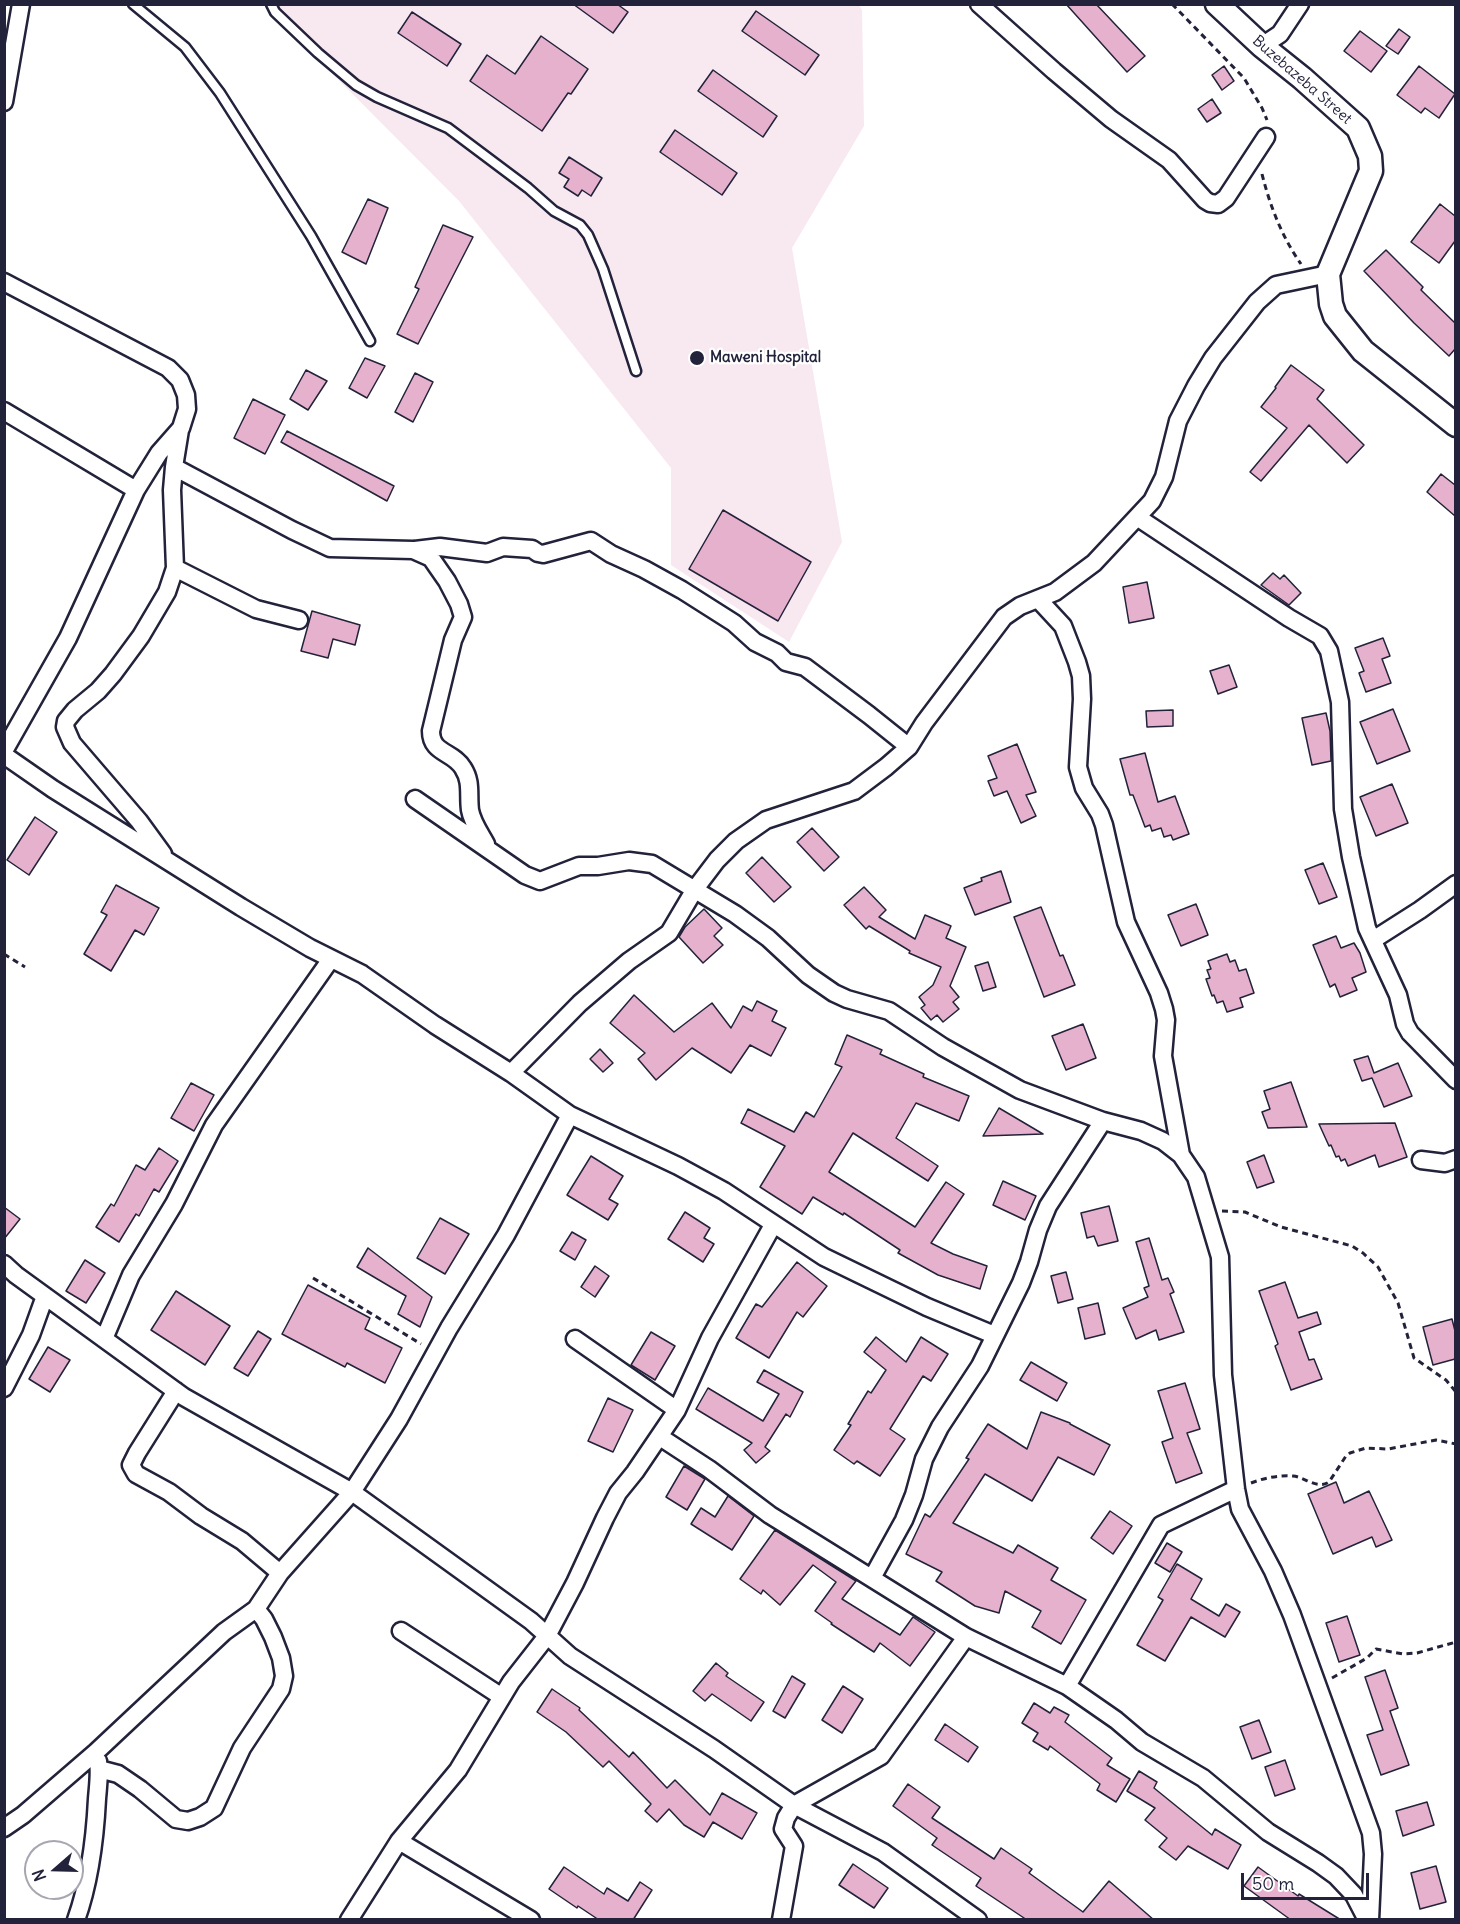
<!DOCTYPE html>
<html>
<head>
<meta charset="utf-8">
<style>
	body { margin:0 }
	#map { position:relative; width:1460px; height:1924px; overflow:hidden; background:#fff; font-family:Delius,sans-serif }
	canvas { display:block }
	.frame { position:absolute; inset:0; border:6px solid #22223b; pointer-events:none }
	.north { position:absolute; left:24px; top:1840px; width:60px; height:60px; box-sizing:border-box; background:#fff; border:2px solid #a7a7b1; border-radius:50%; rotate:250deg; font-size:16px; font-weight:700; line-height:24px; text-align:center; color:#22223b }
	.north::after { content:''; display:block; margin:auto; width:21px; height:27px; background:#22223b; clip-path:polygon(50% 0,100% 100%,50% 72%,0 100%) }
	.scale { position:absolute; left:1241px; top:1873px; width:128px; height:27px; box-sizing:border-box; border:3px solid #22223b; border-top:0; padding-left:8px; font-size:18px; line-height:21px; white-space:nowrap; color:#22223b; -webkit-text-stroke:4px #fff; paint-order:stroke }
</style>
</head>
<body>
<div id="map">
<canvas width="1460" height="1924"></canvas>
<div class="frame"></div>
<div class="north">N</div>
<div class="scale">50 m</div>
</div>
<script>
const ctx = document.querySelector('canvas').getContext('2d');
ctx.lineJoin = 'round';
function paint(path, color) { ctx.fillStyle = color; ctx.fill(path, 'evenodd'); }
function trace(path, color, width, dash) { ctx.strokeStyle = color; ctx.lineWidth = width; ctx.lineCap = dash ? 'butt' : 'round'; ctx.setLineDash(dash || []); ctx.stroke(path); }
function label(font, color, halo, rows, align = 'center') {
  ctx.font = font + ' Delius,sans-serif'; ctx.lineWidth = 4.5; ctx.setLineDash([]); ctx.textBaseline = 'middle'; ctx.strokeStyle = halo; ctx.fillStyle = color; for (const [text, x, y, turn = 0] of rows) {
    ctx.save(); ctx.translate(x, y); ctx.rotate((+turn || 0) * Math.PI / 180); ctx.textAlign = isNaN(turn) ? turn : align; if (halo) ctx.strokeText(text, 0, 0); ctx.fillText(text, 0, 0); ctx.restore();
  }
}
const built = new Path2D(`
	M264 5H859L862 10 864 126 792 248 842 542 789 642 671 565V468L459 201Z`);
const building = new Path2D(`
	M573 4H617L628 12 613 33Z
	M1066 4H1096L1145 56 1127 72Z
	M756 11 819 55 805 75 742 31Z
	M412 12 461 44 447 66 398 33Z
	M1399 29 1410 37 1398 54 1386 46Z
	M1360 31 1387 51 1371 72 1344 51Z
	M541 36 588 69 571 94 568 93 542 131 470 81 487 55 515 74Z
	M1224 66 1234 81 1222 90 1212 75Z
	M1419 66 1455 94 1439 118 1425 108 1421 113 1397 95Z
	M713 70 777 116 763 137 698 91Z
	M1212 99 1221 113 1207 122 1198 109Z
	M675 130 737 173 722 195 660 152Z
	M569 157 602 178 591 196 582 190 578 196 564 187 569 179 559 173Z
	M368 199 388 208 366 264 342 252Z
	M1440 204 1455 216V241L1439 263 1411 242Z
	M443 225 473 237 418 344 397 334 419 289 415 287Z
	M1386 250 1423 287 1421 290 1455 323V349L1449 356 1414 323 1364 271Z
	M365 358 385 366 367 398 349 388Z
	M1291 365 1324 390 1317 399 1364 445 1347 463 1309 425 1261 481 1250 472 1287 428 1261 407 1276 388 1275 387Z
	M306 370 327 381 308 410 290 399Z
	M415 373 433 382 413 422 395 412Z
	M253 399 285 415 265 454 234 438Z
	M287 431 394 486 387 501 281 442Z
	M1441 474 1455 485V516L1427 492Z
	M723 510 811 562 778 621 689 569Z
	M1273 573 1280 579 1284 575 1301 593 1289 605 1261 585Z
	M1147 582 1154 618 1129 623 1123 587Z
	M312 611 360 625 355 645 333 639 328 658 301 651Z
	M1383 638 1390 656 1382 659 1391 683 1366 692 1359 673 1364 671 1355 648Z
	M1229 665 1237 687 1218 694 1210 671Z
	M1393 709 1410 751 1377 764 1360 722Z
	M1173 710V726L1147 727 1146 711Z
	M1326 713 1330 731 1331 761 1312 765 1302 718Z
	M1017 744 1036 792 1026 795 1036 816 1021 823 1007 791 994 796 988 781 997 778 988 756Z
	M1145 753 1158 802 1175 796 1189 834 1173 840 1171 835 1164 837 1161 828 1152 831 1150 825 1145 827 1133 795H1130L1120 759Z
	M1392 784 1408 823 1376 836 1360 797Z
	M35 817 57 832 29 875 7 860Z
	M812 828 839 857 824 871 797 842Z
	M762 857 791 887 774 902 746 873Z
	M1323 863 1337 897 1319 904 1305 870Z
	M1001 871 1011 902 975 915 964 888 982 881 981 878Z
	M116 885 159 908 144 935 135 930 111 971 84 954 107 915 101 912Z
	M864 887 886 910 879 917 915 939 925 915 951 926 946 938 966 947 950 986 959 997 953 1002 959 1009 943 1022 937 1015 931 1020 921 1008 925 1005 919 997 933 985 941 967 909 953 910 951 869 926 866 929 844 905Z
	M1196 904 1208 935 1181 946 1168 915Z
	M1041 907 1060 956 1063 955 1075 985 1044 997 1014 917Z
	M704 909 722 928 714 936 723 945 703 963 679 937 685 927Z
	M1336 936 1341 948 1354 943 1360 953 1366 972 1352 978 1357 990 1340 997 1335 984 1330 987 1313 945Z
	M1227 954 1230 962 1235 960 1239 971 1246 969 1254 993 1240 998 1243 1007 1227 1012 1223 1001 1217 1003 1214 995 1212 996 1206 979 1210 978 1207 970 1211 969 1208 961Z
	M988 962 996 987 983 991 975 966Z
	M634 995 674 1032 712 1003 731 1028 743 1006 752 1011 757 1001 777 1011 772 1021 786 1028 771 1056 750 1045 731 1073 692 1048 656 1080 638 1059 645 1053 610 1023Z
	M1083 1024 1096 1058 1066 1070 1052 1036Z
	M847 1035 882 1050 880 1054 924 1074 923 1077 969 1096 959 1121 916 1103 896 1138 938 1166 928 1181 853 1133 829 1172 915 1227 946 1182 964 1194 931 1243 953 1254 987 1266 980 1289 938 1275 898 1253 900 1250 844 1213 843 1215 813 1197 802 1214 760 1187 785 1146 741 1123 748 1109 794 1132 806 1112 814 1117 842 1067 835 1064Z
	M600 1049 613 1063 603 1072 590 1059Z
	M1368 1056 1374 1073 1398 1063 1412 1096 1384 1107 1372 1078 1362 1081 1354 1060Z
	M1291 1082 1307 1127 1268 1128 1262 1112 1270 1109 1264 1091Z
	M191 1083 214 1095 194 1131 171 1118Z
	M999 1108 1043 1134 983 1136Z
	M1395 1123 1407 1157 1379 1167 1375 1155 1348 1166 1345 1159 1341 1161 1339 1156 1336 1157 1331 1145 1329 1146 1319 1124Z
	M159 1148 178 1161 159 1192 154 1189 139 1216 136 1214 119 1242 96 1227 111 1204 114 1206 136 1165 145 1170Z
	M1264 1155 1274 1182 1257 1188 1247 1162Z
	M591 1156 623 1176 609 1199 618 1204 608 1220 567 1195Z
	M1003 1181 1036 1196 1025 1220 993 1205Z
	M1109 1206 1118 1241 1098 1246 1094 1236 1087 1238 1081 1213Z
	M4 1207 20 1219 4 1239Z
	M685 1212 710 1228 704 1238 714 1244 703 1262 668 1239Z
	M440 1218 469 1234 445 1274 417 1258Z
	M572 1232 586 1240 575 1260 560 1251Z
	M1149 1238 1162 1280 1168 1278 1174 1292 1170 1294 1184 1332 1159 1340 1156 1330 1136 1339 1123 1308 1148 1297 1144 1288 1149 1286 1136 1242Z
	M368 1248 432 1297 420 1327 398 1314 406 1296 357 1267Z
	M85 1260 105 1273 86 1303 66 1291Z
	M797 1262 827 1286 803 1317 797 1312 769 1358 736 1338 756 1304 762 1307Z
	M595 1266 609 1276 595 1297 581 1287Z
	M1066 1272 1073 1299 1058 1303 1051 1276Z
	M1285 1282 1298 1318 1317 1312 1321 1324 1299 1332 1309 1360 1314 1359 1322 1379 1291 1390 1275 1346 1278 1344 1259 1291Z
	M308 1285 370 1318 365 1329 402 1348 385 1383 347 1363 345 1367 282 1334Z
	M176 1291 230 1326 205 1365 151 1330Z
	M1098 1303 1105 1334 1085 1339 1078 1308Z
	M1452 1319 1455 1331V1359L1433 1365 1423 1327Z
	M258 1331 271 1339 248 1376 234 1368Z
	M651 1332 675 1346 655 1380 631 1365Z
	M876 1337 906 1362 921 1337 948 1354 931 1381 923 1376 890 1429 905 1439 880 1476 857 1461 854 1464 834 1450 851 1425 848 1424 868 1391 871 1393 886 1370 864 1352Z
	M48 1347 70 1360 50 1392 29 1379Z
	M1031 1362 1067 1383 1057 1401 1020 1380Z
	M764 1370 803 1392 790 1417 786 1414 765 1447 770 1451 756 1463 744 1450 752 1443 696 1409 708 1388 763 1421 779 1394 757 1382Z
	M1185 1383 1200 1429 1187 1433 1202 1473 1176 1483 1162 1442 1173 1438 1158 1391Z
	M608 1398 633 1410 613 1452 588 1441Z
	M1041 1412 1070 1423V1424L1110 1445 1094 1475 1058 1457 1032 1501 985 1474 953 1523 1013 1553 1018 1545 1058 1568 1051 1580 1086 1600 1061 1644 1032 1627 1041 1611 1005 1591 999 1613 975 1606 936 1581 942 1572 906 1554 925 1514 930 1517 969 1459 966 1458 988 1424 1027 1449Z
	M684 1466 705 1479 687 1510 666 1497Z
	M1336 1482 1344 1503 1369 1491 1392 1540 1376 1547 1372 1537 1333 1554 1308 1494Z
	M728 1496 754 1516 732 1550 691 1524 701 1508 715 1517Z
	M1110 1511 1132 1526 1113 1554 1091 1538Z
	M775 1530 856 1581 842 1599 900 1635 913 1617 935 1632 910 1666 880 1643 874 1652 831 1624 832 1623 815 1611 836 1582 813 1565 780 1605 763 1590 761 1594 740 1579Z
	M1167 1543 1182 1552 1170 1572 1155 1563Z
	M1177 1564 1202 1579 1191 1599 1219 1616 1226 1604 1240 1612 1225 1637 1191 1617 1165 1661 1137 1645 1163 1600 1158 1597Z
	M1347 1616 1360 1655 1339 1662 1326 1623Z
	M716 1663 728 1673 726 1676 764 1702 751 1721 712 1694 705 1701 693 1691Z
	M1385 1670 1398 1708 1390 1711 1409 1765 1381 1775 1367 1735 1383 1730 1365 1677Z
	M792 1676 805 1684 785 1718 773 1711Z
	M843 1686 863 1699 842 1733 822 1720Z
	M552 1689 580 1708 579 1710 629 1757 633 1752 667 1788 675 1780 710 1815 722 1793 757 1813 742 1839 713 1822 704 1837 684 1825 669 1809 657 1822 645 1811 651 1804 609 1761 603 1767 566 1732 537 1712Z
	M1034 1703 1050 1713 1054 1707 1069 1715 1065 1722 1112 1758 1107 1765 1130 1779 1116 1802 1097 1790 1100 1784 1050 1746 1048 1750 1033 1741 1038 1733 1022 1723Z
	M1259 1720 1271 1752 1252 1759 1240 1727Z
	M945 1724 978 1747 968 1762 935 1740Z
	M1285 1760 1295 1789 1275 1796 1265 1767Z
	M1139 1771 1157 1782 1154 1788 1212 1835 1215 1829 1241 1845 1228 1869 1188 1846 1176 1860 1159 1847 1167 1838 1145 1820 1155 1808 1127 1791Z
	M908 1784 940 1807 932 1818 994 1859 1001 1848 1032 1869 1029 1873 1083 1912 1109 1881 1154 1920H1027L976 1886 981 1878 932 1845 937 1838 893 1806Z
	M1427 1802 1434 1825 1403 1836 1396 1811Z
	M853 1864 888 1888 874 1908 839 1885Z
	M1436 1866 1446 1902 1420 1909 1411 1873Z
	M564 1867 604 1894 607 1888 628 1901 640 1882 652 1890 633 1920H599L578 1906 577 1908 549 1889Z
	M1258 1867 1298 1896 1299 1894 1341 1920H1291L1244 1886Z`);
const path = new Path2D(`
	M1172 4 1244 78 1262 108 1267 120
	M1262 174C1270 206 1282 237 1301 264
	M4 954 25 967
	M1222 1211 1245 1212 1281 1227 1352 1246 1363 1253 1378 1267 1398 1303 1414 1358 1446 1380 1456 1392
	M313 1278 421 1344
	M1251 1483C1264 1478 1278 1475 1293 1476 1305 1477 1317 1490 1329 1482L1346 1456 1350 1453 1366 1448 1388 1449 1436 1440 1456 1444
	M1332 1678 1367 1658 1376 1649 1403 1654 1417 1653 1456 1642`);
const lane = new Path2D(`
	M133 4 185 47 220 93 311 236 370 341
	M271 4 275 12 318 53 356 85 377 97 448 128 528 188 554 211 580 225 588 235 603 269 636 371`);
const street = new Path2D(`
	M979 4 1054 71 1111 119 1169 160 1205 200 1210 203 1218 204 1226 198 1266 137
	M1262 46 1280 34 1300 4
	M4 102 21 4
	M4 282 168 368 180 380 186 395 187 409 181 428 159 453 136 490 68 638 4 751
	M4 411 136 490
	M174 467 292 530 330 548 413 550 431 558 447 581 459 604 463 617 453 640 431 731C431 754 453 751 463 768 472 782 468 794 470 810 472 822 480 833 486 844
	M1137 517 1289 618 1320 636 1329 651 1340 702 1343 809 1351 857 1367 928 1398 995 1405 1024 1410 1033 1456 1080
	M415 550 440 547 487 553 503 547 532 549 538 553 543 554 591 541 611 554 644 569 682 590 734 623 755 642 777 653 786 662 805 667 869 715 909 747
	M175 568 256 609 299 620
	M1038 599 1063 626 1077 662 1081 676 1082 699 1078 767 1084 788 1100 814 1104 825 1126 922 1159 993 1164 1009 1166 1020 1163 1056 1181 1155
	M4 755 53 789 241 907 310 948 362 974 435 1025 511 1073 570 1115 678 1166 724 1191 824 1257 927 1307 994 1335
	M415 799 525 875 540 881 579 866H598L629 861 652 864 735 914 768 938 808 975 834 993 847 999 889 1011 943 1047 1020 1090 1103 1121 1141 1131 1163 1141 1181 1155 1196 1177 1220 1257 1223 1375 1236 1489 1240 1509 1273 1571 1292 1615 1371 1833 1373 1854 1370 1920
	M163 854 139 821 72 743 65 727 66 721 75 710 98 691 113 674 141 636 167 592 175 568 172 490 174 467 180 430
	M1373 940 1420 910 1456 884
	M511 1073 580 1003 629 961 669 933 695 889 717 860 736 841 766 820 854 791 886 767 909 747 924 723 1004 617 1020 606 1055 592 1094 563 1152 501 1164 477 1178 421 1196 386 1213 358 1257 302 1276 285 1328 274
	M1421 1160 1445 1163 1456 1159
	M4 1264 16 1275 184 1397 352 1492 531 1621 570 1656 714 1749 794 1805 883 1852 978 1920
	M104 1339 131 1275 174 1204 214 1125 331 959
	M575 1339 677 1410
	M4 1388 31 1335 45 1296
	M176 1391 137 1453 131 1465 136 1474 169 1492 201 1516 242 1541 280 1573
	M660 1437 709 1469 770 1515 966 1637 1067 1686 1116 1720 1142 1742 1203 1778 1268 1832 1318 1863 1336 1876 1354 1895 1367 1920
	M872 1578 904 1520 914 1495 924 1459 940 1427 980 1366 1021 1283 1029 1262 1038 1230 1048 1206 1103 1121
	M401 1631 502 1697
	M1067 1686 1161 1525 1236 1489
	M99 1769 118 1774 140 1789 176 1819 188 1821 200 1817 214 1808 242 1748 281 1689 284 1676 281 1658 273 1637 264 1619 256 1609
	M4 1828 23 1815 96 1752 224 1632 256 1609 280 1573 352 1492 399 1419 449 1328 506 1235 570 1115
	M399 1841 531 1920
	M76 1920C90 1881 95 1839 97 1799 98 1786 100 1773 98 1761
	M349 1920 399 1841 458 1770 511 1682 547 1636 575 1583 605 1518 618 1493 635 1472 677 1410 710 1338 773 1225
	M781 1920 794 1846 783 1829 786 1818 794 1805 881 1756 966 1637`);
const secondary = new Path2D(`
	M1217 4 1262 46 1302 78 1358 128 1370 156 1371 171 1328 274 1331 304 1335 316 1363 351 1456 425`);
const markers = [
	[697,358,8,"#22223b"]
];
const streetNames = [
	["Buzebazeba Street",1302,80,41]
];
const poiNames = [
	["Maweni Hospital",710,358]
];
paint(built, '#f8e8f0');
paint(building, '#e6b1cc');
trace(building, '#22223b', 1.5);
trace(lane, '#22223b', 13);
trace(street, '#22223b', 21);
trace(secondary, '#22223b', 27);
trace(path, '#22223b', 3, [6, 4.5]);
trace(lane, '#fff', 8);
trace(street, '#fff', 16);
trace(secondary, '#fff', 22);
for (const [x, y, r, color] of markers) { const dot = new Path2D(); dot.arc(x, y, r, 0, 2 * Math.PI); ctx.fillStyle = color; ctx.fill(dot); trace(dot, '#fff', 2); }
label('15px', '#22223b', '#fff', streetNames);
label('bold 15px', '#22223b', '#fff', poiNames, 'left');
</script>
</body>
</html>
